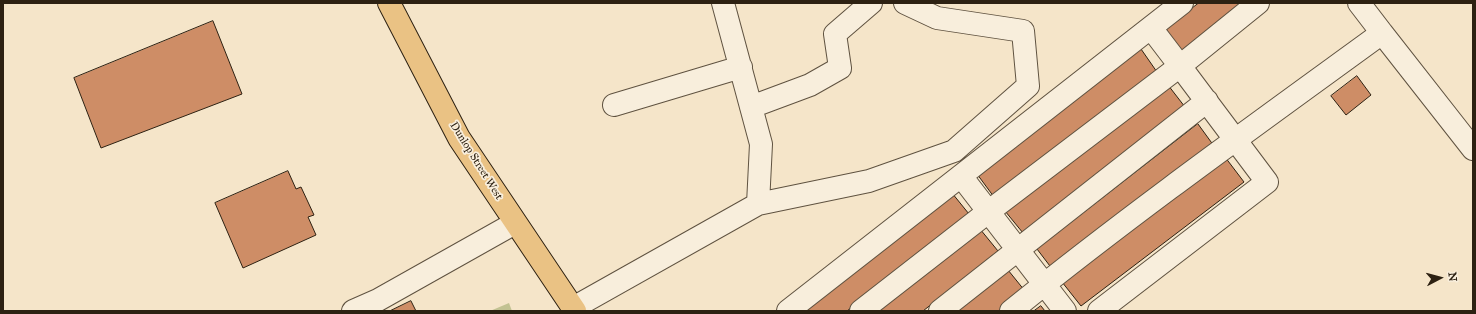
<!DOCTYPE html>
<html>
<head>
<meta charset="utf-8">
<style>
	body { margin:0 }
	#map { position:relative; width:1476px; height:314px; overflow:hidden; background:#f5e5c9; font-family:"IM FELL Great Primer",serif }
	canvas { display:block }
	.frame { position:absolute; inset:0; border:4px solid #2d2112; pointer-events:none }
	.north { position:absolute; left:1420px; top:258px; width:40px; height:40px; -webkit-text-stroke:3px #f8eedc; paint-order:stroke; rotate:84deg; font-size:11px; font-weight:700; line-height:16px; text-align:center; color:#2d2112 }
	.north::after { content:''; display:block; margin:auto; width:14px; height:18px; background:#2d2112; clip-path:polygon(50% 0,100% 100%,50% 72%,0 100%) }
</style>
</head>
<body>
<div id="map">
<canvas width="1476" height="314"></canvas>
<div class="frame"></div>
<div class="north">N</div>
</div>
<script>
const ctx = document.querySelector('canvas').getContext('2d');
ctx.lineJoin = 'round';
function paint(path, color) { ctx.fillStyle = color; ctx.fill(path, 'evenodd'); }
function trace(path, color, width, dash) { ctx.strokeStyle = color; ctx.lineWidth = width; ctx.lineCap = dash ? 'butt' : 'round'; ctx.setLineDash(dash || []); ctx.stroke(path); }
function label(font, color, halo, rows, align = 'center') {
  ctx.font = font + ' "IM FELL Great Primer",serif'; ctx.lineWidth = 3.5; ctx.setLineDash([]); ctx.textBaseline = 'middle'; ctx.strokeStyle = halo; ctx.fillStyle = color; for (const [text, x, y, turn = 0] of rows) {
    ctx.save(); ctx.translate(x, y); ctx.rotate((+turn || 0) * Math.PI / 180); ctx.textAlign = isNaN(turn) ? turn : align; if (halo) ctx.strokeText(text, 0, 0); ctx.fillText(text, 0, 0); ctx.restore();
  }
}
const green = new Path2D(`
	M509 303 512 311H490Z`);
const building = new Path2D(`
	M1199 3H1245L1182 51 1165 29Z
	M213 21 242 94 101 148 74 78Z
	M1141 49 1157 72 994 197 977 174Z
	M1357 76 1371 95 1346 115 1331 96Z
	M1168 85 1185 107 1023 233 1005 211Z
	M1198 124 1214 146 1053 270 1037 249Z
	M1225 157 1244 182 1081 306 1062 282Z
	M288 171 296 189 301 187 314 215 308 217 316 235 243 268 215 203Z
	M952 193 969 214 847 311H804Z
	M980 229 998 251 923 311H876Z
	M1008 270 1025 291 999 311H955Z
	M411 301 416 311H390Z
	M1041 306 1045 311H1034Z`);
const minor = new Path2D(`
	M723 3 761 144 758 204
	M1359 3 1382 33
	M614 105 741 67
	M751 107 810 85 840 68 835 34 871 3
	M961 176 1065 311
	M573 308 758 204 869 181 954 151 1028 86 1023 31 937 18 905 3
	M353 311 378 300 515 223
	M788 311 1182 3
	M861 311 988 212 1180 66 1151 28
	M940 311 1207 101
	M1011 311C1131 214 1257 124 1382 33L1473 149
	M1099 311 1267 182 1180 66 1258 3`);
const major = new Path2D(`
	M389 3 459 138 575 311`);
const streetNames = [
	["Dunlop Street West",476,161,58]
];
paint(green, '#c2c292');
paint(building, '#ce8d66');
trace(building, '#2d2112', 1);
trace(minor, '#5f5240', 24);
trace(major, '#2d2112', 24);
trace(minor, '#f8eedc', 22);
trace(major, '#eac284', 22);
label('11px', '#2d2112', '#f8eedc', streetNames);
</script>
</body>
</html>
